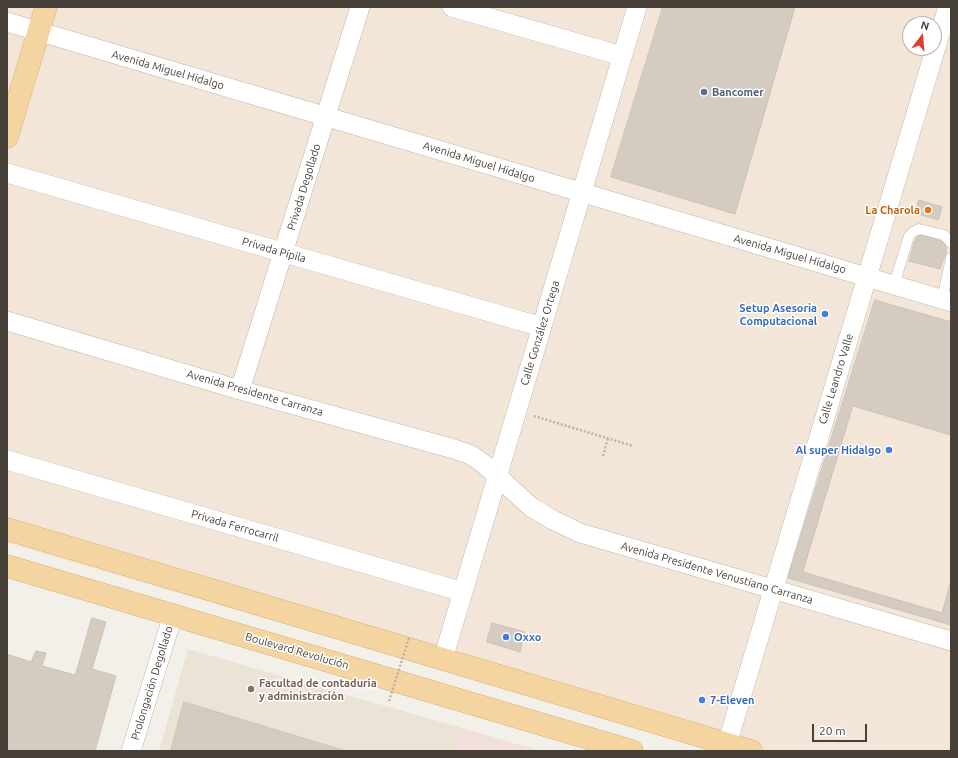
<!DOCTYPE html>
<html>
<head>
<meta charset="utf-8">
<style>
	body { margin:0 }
	#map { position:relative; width:958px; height:758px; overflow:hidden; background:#f3f0ea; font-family:Ubuntu,sans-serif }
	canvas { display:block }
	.frame { position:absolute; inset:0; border:8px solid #474039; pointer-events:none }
	.north { position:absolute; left:902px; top:16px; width:40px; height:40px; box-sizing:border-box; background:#fff; border:1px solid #b5b3b0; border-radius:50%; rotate:16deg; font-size:11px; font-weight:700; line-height:16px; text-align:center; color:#474039 }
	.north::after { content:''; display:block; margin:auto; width:14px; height:18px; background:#e43b31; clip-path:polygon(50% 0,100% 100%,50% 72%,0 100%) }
	.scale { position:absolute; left:812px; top:724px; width:55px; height:18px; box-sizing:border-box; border:2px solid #474039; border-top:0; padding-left:5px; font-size:12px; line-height:14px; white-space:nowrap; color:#474039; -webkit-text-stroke:3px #fff; paint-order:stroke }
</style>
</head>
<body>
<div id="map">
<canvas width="958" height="758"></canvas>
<div class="frame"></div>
<div class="north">N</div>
<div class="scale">20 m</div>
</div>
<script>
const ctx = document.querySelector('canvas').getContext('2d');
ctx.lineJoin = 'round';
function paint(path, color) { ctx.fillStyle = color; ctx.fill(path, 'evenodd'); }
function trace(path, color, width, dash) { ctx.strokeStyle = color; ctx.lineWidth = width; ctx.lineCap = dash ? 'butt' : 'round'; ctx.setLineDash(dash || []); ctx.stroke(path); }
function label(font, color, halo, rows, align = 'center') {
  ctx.font = font + ' Ubuntu,sans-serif'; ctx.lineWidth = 3; ctx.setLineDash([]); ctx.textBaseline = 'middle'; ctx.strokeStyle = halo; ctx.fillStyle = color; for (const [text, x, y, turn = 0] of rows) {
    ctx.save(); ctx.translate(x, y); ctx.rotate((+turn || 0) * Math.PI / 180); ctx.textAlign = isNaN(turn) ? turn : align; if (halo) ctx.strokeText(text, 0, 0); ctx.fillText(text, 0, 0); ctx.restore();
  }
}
const commercial = new Path2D(`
	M7 7H951V751H717L7 543ZM910 24H934V48H910Z`);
const education = new Path2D(`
	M188 649 462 728 456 751H159Z`);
const medical = new Path2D(`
	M462 728 541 751H456Z`);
const building = new Path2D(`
	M663 7H795L735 214 611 177Z
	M919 200 942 207 938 220 915 213Z
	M922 235 944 242 946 245V252L940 269 909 261 914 243 917 237Z
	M875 300 951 322V625L788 578Z
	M853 406 951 435V581L942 613 803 572Z
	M92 618 106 622 92 669 116 676 95 751H7V654L31 662 36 651 46 653 42 666 75 675Z
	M492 623 525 632 520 652 487 642Z
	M184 702 346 751H171Z`);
const path = new Path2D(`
	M534 416 633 446
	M603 456 608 438`);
const lane = new Path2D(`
	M894 285 909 236 913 232 919 229 944 235 951 243
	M942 299 951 258`);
const street = new Path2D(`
	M452 7 622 56
	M7 22 951 302
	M7 173 542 327
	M7 321 240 390 454 449 471 455 484 464 531 507 553 520 580 533 951 641
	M240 390 360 7
	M7 460 463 592
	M443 659 637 7
	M131 751 173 615
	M725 751 948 7`);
const primary = new Path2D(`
	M7 137 46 7
	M7 529 751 751
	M7 566 632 751`);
const pathBridge = new Path2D(`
	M389 701 409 638`);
const markers = [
	[704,92,4,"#5c6f8a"],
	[928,210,4,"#e8710a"],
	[825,314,4,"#3f7fe0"],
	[889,450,4,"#3f7fe0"],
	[506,637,4,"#3f7fe0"],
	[251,689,4,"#8d6e63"],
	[702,700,4,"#3f7fe0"]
];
const streetNames = [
	["Avenida Miguel Hidalgo",168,70,16],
	["Avenida Miguel Hidalgo",479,162,17],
	["Privada Degollado",304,187,-73],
	["Privada Pípila",274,250,16],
	["Avenida Miguel Hidalgo",790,254,16],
	["Calle González Ortega",540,333,-73],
	["Calle Leandro Valle",836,379,-73],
	["Avenida Presidente Carranza",255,393,16],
	["Privada Ferrocarril",235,526,16],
	["Avenida Presidente Venustiano Carranza",717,573,16],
	["Boulevard Revolución",297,651,16],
	["Prolongación Degollado",152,683,-73]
];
const serviceNames = [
	["Bancomer",712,92]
];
const foodNames = [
	["La Charola",920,210]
];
const shopNames = [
	["Setup Asesoria",817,308],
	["Computacional",817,321],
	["Al super Hidalgo",881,450],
	["Oxxo",514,637,"left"],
	["7-Eleven",710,700,"left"]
];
const educationNames = [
	["Facultad de contaduría",259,683],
	["y administración",259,696]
];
paint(commercial, '#f3e5d8');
paint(education, '#ebe3d6');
paint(medical, '#f2e0df');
paint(building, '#d4cbc1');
trace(building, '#cec2b5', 1);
trace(lane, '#beb7ae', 11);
trace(street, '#beb7ae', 20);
trace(primary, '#d8b174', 23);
trace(path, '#beb1a0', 2.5, [2, 2]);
trace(lane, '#fff', 10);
trace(street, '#fff', 19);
trace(primary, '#f4d5a2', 22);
trace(pathBridge, '#beb1a0', 2.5, [2, 2]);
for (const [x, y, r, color] of markers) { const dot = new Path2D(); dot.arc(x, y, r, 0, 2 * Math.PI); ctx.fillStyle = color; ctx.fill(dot); trace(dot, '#fff', 1.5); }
label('11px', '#474039', '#fff', streetNames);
label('bold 11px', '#4e5e75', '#fff', serviceNames, 'left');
label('bold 11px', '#c56008', '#fff', foodNames, 'right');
label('bold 11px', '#366cbe', '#fff', shopNames, 'right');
label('bold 11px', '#785e54', '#fff', educationNames, 'left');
</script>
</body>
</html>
